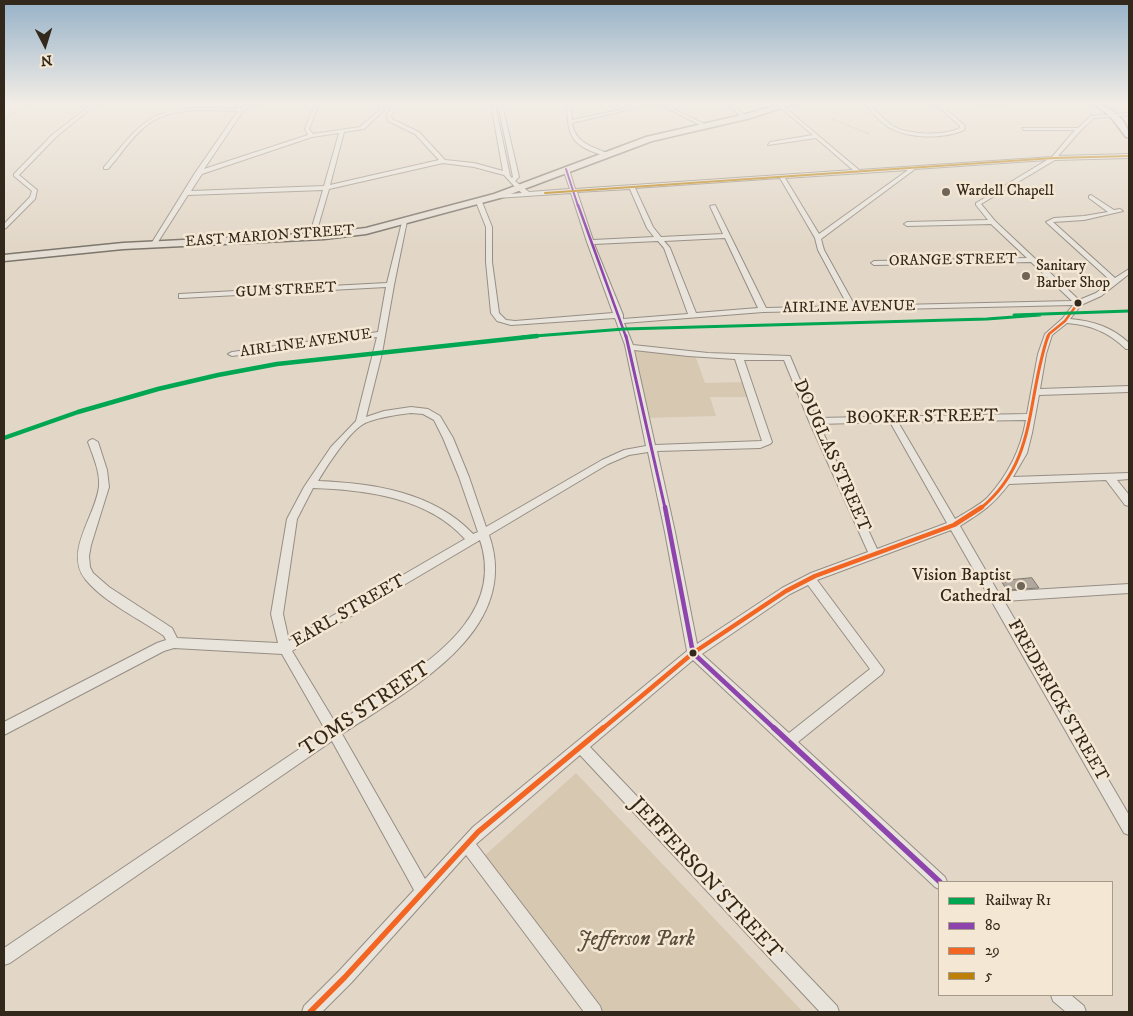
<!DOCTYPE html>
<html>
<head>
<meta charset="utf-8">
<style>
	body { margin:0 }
	#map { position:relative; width:1133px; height:1016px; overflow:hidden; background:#e2d7c7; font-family:"IM FELL DW Pica",serif }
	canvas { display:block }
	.frame { position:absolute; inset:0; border:5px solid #32281b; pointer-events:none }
	.legend { position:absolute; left:938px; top:881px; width:175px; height:115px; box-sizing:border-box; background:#f4e7d3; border:1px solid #a69b89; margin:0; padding:6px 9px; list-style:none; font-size:15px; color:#32281b }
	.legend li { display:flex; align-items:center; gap:10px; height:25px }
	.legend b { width:25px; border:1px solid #a69b89 }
	.north { position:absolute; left:20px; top:20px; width:50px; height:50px; -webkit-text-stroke:4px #f4e7d3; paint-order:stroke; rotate:175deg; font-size:14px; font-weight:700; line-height:20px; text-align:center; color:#32281b }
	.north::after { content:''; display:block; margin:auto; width:18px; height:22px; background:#32281b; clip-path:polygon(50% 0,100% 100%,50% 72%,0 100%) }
</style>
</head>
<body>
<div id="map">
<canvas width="1133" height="1016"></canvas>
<div class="frame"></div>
<ul class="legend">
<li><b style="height:6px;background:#00a651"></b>Railway R1</li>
<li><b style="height:6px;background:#8e44ad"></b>80</li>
<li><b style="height:6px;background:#f26522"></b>29</li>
<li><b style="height:6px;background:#bc8008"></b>5</li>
</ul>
<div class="north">N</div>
</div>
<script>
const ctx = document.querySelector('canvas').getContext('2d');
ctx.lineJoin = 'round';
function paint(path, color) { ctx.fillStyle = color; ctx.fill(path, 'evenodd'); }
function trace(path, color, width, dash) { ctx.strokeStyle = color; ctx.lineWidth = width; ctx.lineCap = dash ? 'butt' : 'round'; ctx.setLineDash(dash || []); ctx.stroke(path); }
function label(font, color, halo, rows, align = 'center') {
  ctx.font = font + ' "IM FELL DW Pica",serif'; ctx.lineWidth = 5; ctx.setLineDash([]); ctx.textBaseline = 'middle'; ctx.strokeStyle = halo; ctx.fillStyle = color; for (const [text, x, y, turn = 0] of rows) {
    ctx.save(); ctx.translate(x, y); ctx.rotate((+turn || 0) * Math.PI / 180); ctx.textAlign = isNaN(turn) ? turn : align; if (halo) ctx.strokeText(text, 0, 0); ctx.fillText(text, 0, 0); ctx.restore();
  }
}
const green = new Path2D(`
	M629 347 695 355 705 383 747 382 753 397H710L716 416 645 418Z
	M576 773 803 1012H602L483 857Z`);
const stream = new Path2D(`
	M830 118 869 134
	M4 124 10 116 26 104`);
const building = new Path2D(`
	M1032 578 1039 588 1007 590 1001 581Z`);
const street = new Path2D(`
	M92 104H96L56 137 19 175 37 190 35 199 6 228 4 229V224L30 197 32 191 14 176V174L52 135Z
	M252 104H257L243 111 204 169 308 135 305 129 315 104H319L309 129 313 134 360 127 380 110 378 104H382L384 110 364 129 344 132 330 185 439 160 415 134 388 121 387 116 392 104H396L391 116 392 119 419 132 445 160 474 163 503 171 491 104H495L510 176 512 178 513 177 498 104H502L519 177 515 181 529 192 570 189 563 169 566 167 569 169 575 189 853 170 816 138 768 145 770 142 813 135 780 107 782 105 859 170 1052 157 1075 130H1024L1022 128H1078L1091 116 1129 113V115L1094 118 1081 130 1058 156 1129 154V158L1055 160 981 204 995 221 1079 300 1096 293 1111 281 1046 222 1054 218 1084 216 1108 212 1089 198V196L1091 195 1114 210 1120 209 1123 211 1084 220 1053 222 1115 278 1129 269V274L1101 296 1081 305 1070 319C1093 321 1112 327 1129 343V349H1126C1108 332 1091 325 1067 323L1052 335 1046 354 1040 389 1129 386V392L1039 395 1032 433 1027 453 1013 477 1129 473V479L1117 480 1129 495V506L1125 505 1106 480 1009 484C992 506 982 512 960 526L998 592 1129 584V593L1004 601 1129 815V835L1124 833 951 530 817 580 884 670 882 674 798 742 945 877 947 882H939V889L935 887 693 660 590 747 837 1006 839 1012H820L580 755 476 844 600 1006 602 1012H584L466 855 351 983 322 1012H302L304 1006 339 971 414 890 332 741 10 963 4 965V948L326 731 282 654 174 648 164 651 4 735V722L157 643 166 640 164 636C140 619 105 603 86 580 63 552 96 516 99 486 100 471 93 456 88 442L90 440 93 439 98 442 107 470 109 487 91 545 89 556 90 567 93 573 109 587 172 628 177 638 278 643 271 614 287 519 304 487 331 447 356 421 377 337 232 356 228 354 232 352 378 332 386 287 182 298H179V294L387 283 402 222 407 221 394 285 382 353 366 417 384 411 411 407 428 409 440 416 453 438 469 477 486 527 602 460 624 450 646 446 625 345 615 318 511 325 497 321 491 313 486 262V227L476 202 479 200 482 202 492 227V262L499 313 506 320 515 321 613 313 587 242 571 193 497 198 495 197V195L522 193 516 188 504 175 474 167 443 163 329 189 315 237 312 239 309 237 323 190 188 195 156 245H152L151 244 195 173 238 111C208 110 171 106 147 125 131 137 121 155 108 169H104V167C140 126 146 108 206 108 224 108 236 111 252 104ZM339 133 324 186 191 191 202 174 312 137ZM1047 160 976 203V205L988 220 907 222 904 224 907 226 991 224 1027 258 874 261 871 263 874 265 1031 262 1072 301 855 306 824 250 821 239 915 169ZM908 170 819 234 785 178ZM780 178 815 238 818 250 848 306 766 308 715 205 710 206 723 234 661 237 653 227 635 188ZM630 189 647 228 654 237 593 240 577 192ZM725 238 758 308 696 313 670 248 664 241ZM658 241 664 248 688 314 623 319V315L594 244ZM1073 305 1062 319 1045 334 1038 354 1027 414 816 418 790 356 708 353 633 345 624 323 763 312ZM634 350 688 356 735 359 762 441 655 445ZM744 360H784L809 421 868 552 811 573 782 588 697 644 675 532 657 451 760 448 770 444 772 442ZM411 413 423 414 434 420 443 438 459 477 478 532 473 534C434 492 372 483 318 481 327 466 350 430 365 423 379 417 396 415 411 413ZM1026 420C1021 449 1008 475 988 497 979 506 966 512 955 519L898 422ZM890 422 947 523 877 549 819 424ZM648 452 665 532 687 651 473 827 425 879 342 734C408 690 523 632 489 535L608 464 629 455ZM313 488C366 490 427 497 465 539L289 641 283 614 297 519ZM480 540C503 608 442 653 394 685 375 698 355 711 336 724L292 651ZM808 585 870 669 789 733 702 654 790 594Z
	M567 104H571L572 120 646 104H653L572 123C575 142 590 146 607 153V155L605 156C571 145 568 138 567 104Z
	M659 104H664L708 126 704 127Z
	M728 104H732L746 116V118H742Z
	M865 104H869C877 111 884 120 893 126 908 135 944 136 960 128V126L936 104H940L965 126 964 130C945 139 909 139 890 128 881 123 872 112 865 104Z
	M984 104H1000L982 106Z
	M1051 995H1071L1084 1006 1086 1012H1066L1053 1001Z`);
const secondary = new Path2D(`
	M1094 104C1109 104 1129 121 1129 137H1126L1110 116Z`);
const primary = new Path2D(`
	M781 104H792L751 118 652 141 500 198 366 234 324 239 123 249 4 261V255L123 243 324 233 366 228 494 194 646 137 746 114Z`);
const bus1Far4 = new Path2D(`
	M566 169 578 206`);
const bus1Far3 = new Path2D(`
	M578 205 626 337`);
const bus1Far2 = new Path2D(`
	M626 336 665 508`);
const bus1Far1 = new Path2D(`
	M665 507 693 653 776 730`);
const bus1 = new Path2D(`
	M774 728 940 882`);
const bus2Far3 = new Path2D(`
	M1048 337 1049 334 1065 321 1078 303`);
const bus2Far2 = new Path2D(`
	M981 508C1038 461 1026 399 1048 336`);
const bus2Far1 = new Path2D(`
	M601 730 693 653 786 591 815 576 954 525 982 507`);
const bus2 = new Path2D(`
	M310 1012 345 977 478 832 603 728`);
const bus3 = new Path2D(`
	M545 193 1054 158 1129 156`);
const rail1Far1 = new Path2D(`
	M1014 315 1129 311
	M522 337 624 329 987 319 1040 315`);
const rail1 = new Path2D(`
	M4 438 78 412 158 389 218 375 277 364 537 336`);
const markers = [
	[946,192,5,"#706557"],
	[1026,276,5,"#706557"],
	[1078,303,4.5,"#32281b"],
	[1021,586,5,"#706557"],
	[693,653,4.5,"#32281b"]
];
const farPoinames = [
	["Wardell Chapell",956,192],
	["Sanitary",1036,267],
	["Barber Shop",1036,284]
];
const farStreetnames = [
	["EAST MARION STREET",270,237,-4],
	["ORANGE STREET",953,261,-1],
	["GUM STREET",286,291,-3],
	["AIRLINE AVENUE",849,308,-1],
	["AIRLINE AVENUE",306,344,-8]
];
const streetNames = [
	["BOOKER STREET",922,418,-1],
	["DOUGLAS STREET",831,456,66],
	["EARL STREET",349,612,-30],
	["FREDERICK STREET",1057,701,60]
];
const poiNames = [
	["Vision Baptist",1011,576],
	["Cathedral",1011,597]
];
const nearStreetnames = [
	["TOMS STREET",366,710,-34],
	["JEFFERSON STREET",705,879,47]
];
const nearParknames = [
	["Jefferson Park",636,941]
];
paint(green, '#d7c8b2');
trace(stream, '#beae99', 1);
paint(building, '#b0a89d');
trace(building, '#7d766c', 1);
trace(street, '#968e84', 2);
trace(secondary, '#7d766c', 3);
trace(primary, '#7d766c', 3);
paint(street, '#e8e3db');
paint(secondary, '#e8e3db');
paint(primary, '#e5ded4');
trace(bus1Far4, '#8e44ad', 2);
trace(bus1Far3, '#8e44ad', 2.5);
trace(bus1Far2, '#8e44ad', 3);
trace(bus1Far1, '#8e44ad', 4.5);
trace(bus1, '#8e44ad', 5.5);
trace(bus2Far3, '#f26522', 2.5);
trace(bus2Far2, '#f26522', 3);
trace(bus2Far1, '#f26522', 4.5);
trace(bus2, '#f26522', 5.5);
trace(bus3, '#bc8008', 2);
trace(rail1Far1, '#00a651', 3);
trace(rail1, '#00a651', 4.5);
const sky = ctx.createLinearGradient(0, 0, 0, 246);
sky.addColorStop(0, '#97b2c8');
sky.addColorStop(0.42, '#f2ede6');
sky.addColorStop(1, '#f2ede600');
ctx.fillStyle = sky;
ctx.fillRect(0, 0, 1133, 246);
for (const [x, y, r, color] of markers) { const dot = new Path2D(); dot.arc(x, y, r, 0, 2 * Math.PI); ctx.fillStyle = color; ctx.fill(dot); trace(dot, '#f4e7d3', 2); }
label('15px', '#32281b', '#f4e7d3', farPoinames, 'left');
label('15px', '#32281b', '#f4e7d3', farStreetnames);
label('18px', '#32281b', '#f4e7d3', streetNames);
label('18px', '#32281b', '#f4e7d3', poiNames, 'right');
label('21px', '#32281b', '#f4e7d3', nearStreetnames);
label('italic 21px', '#594d3c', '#f4e7d3', nearParknames);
</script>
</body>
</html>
